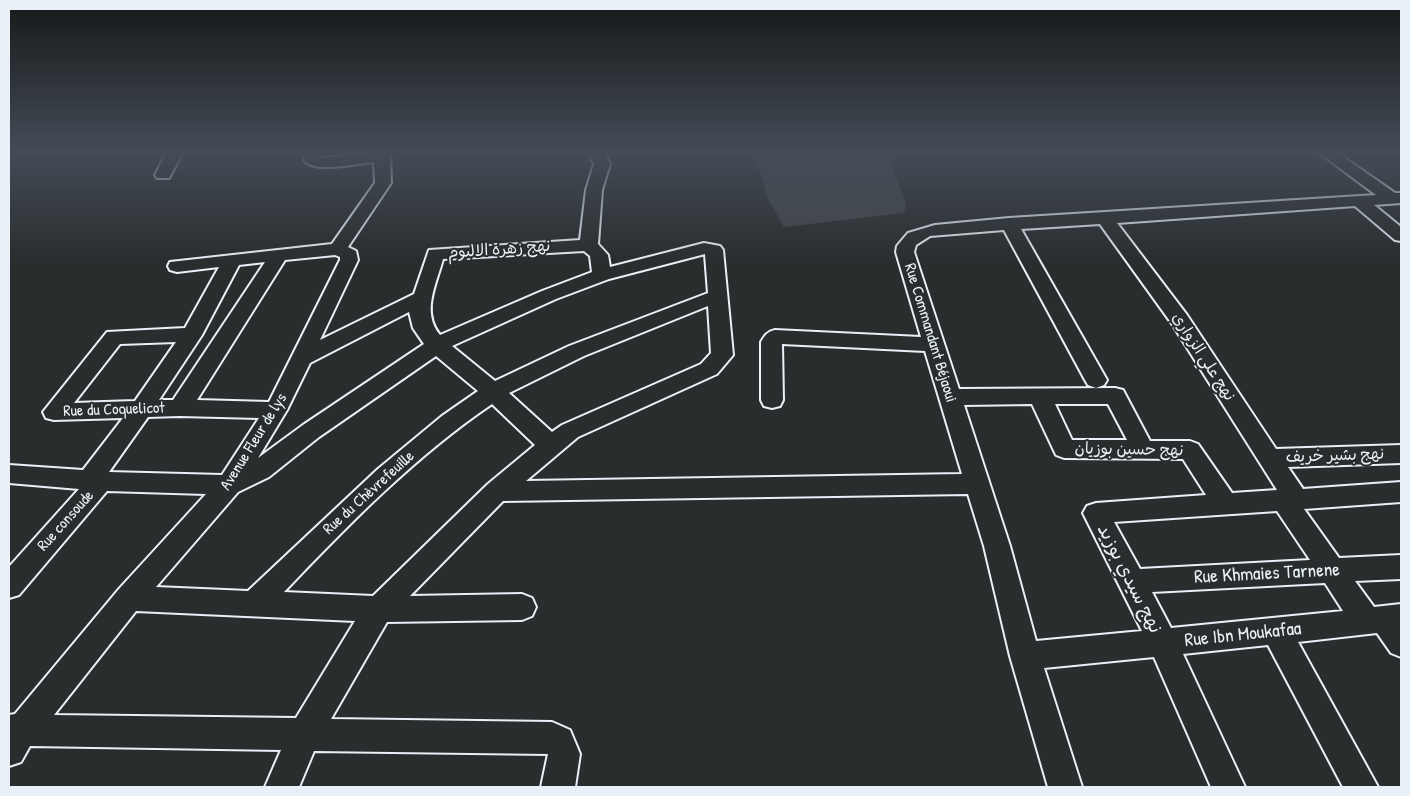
<!DOCTYPE html>
<html>
<head>
<meta charset="utf-8">
<style>
	body { margin:0 }
	#map { position:relative; width:1410px; height:796px; overflow:hidden; background:#2a2d2e; font-family:"Patrick Hand",sans-serif }
	canvas { display:block }
	.frame { position:absolute; inset:0; border:10px solid #e8f1f8; pointer-events:none }
</style>
</head>
<body>
<div id="map">
<canvas width="1410" height="796"></canvas>
<div class="frame"></div>
</div>
<script>
const ctx = document.querySelector('canvas').getContext('2d');
ctx.lineJoin = 'round';
function paint(path, color) { ctx.fillStyle = color; ctx.fill(path, 'evenodd'); }
function trace(path, color, width, dash) { ctx.strokeStyle = color; ctx.lineWidth = width; ctx.lineCap = dash ? 'butt' : 'round'; ctx.setLineDash(dash || []); ctx.stroke(path); }
function label(font, color, halo, rows, align = 'center') {
  ctx.font = font + ' "Patrick Hand","Playpen Sans Arabic",sans-serif'; ctx.lineWidth = 4; ctx.setLineDash([]); ctx.textBaseline = 'middle'; ctx.strokeStyle = halo; ctx.fillStyle = color; for (const [text, x, y, turn = 0] of rows) {
    ctx.save(); ctx.translate(x, y); ctx.rotate((+turn || 0) * Math.PI / 180); ctx.textAlign = isNaN(turn) ? turn : align; if (halo) ctx.strokeText(text, 0, 0); ctx.fillText(text, 0, 0); ctx.restore();
  }
}
const green = new Path2D(`
	M754 152H888L906 204 904 213 784 227 768 199Z`);
const minor = new Path2D(`
	M167 152H183L169 178H157L155 175Z
	M305 152H321V158L390 152 391 183 348 247 356 251 358 260 320 340 414 294 429 250 580 240 586 190 594 164 588 152H604L610 164 602 190 598 244 608 255 610 267 704 243 720 246 723 250 733 355 717 374 578 437 526 481 962 474 925 351 782 344 783 400 780 406 772 408 764 406 761 400V342C765 335 767 332 775 330L921 337 896 252 897 246 908 233 935 225 1009 218 1376 195 1318 152H1336L1395 193H1401V203L1374 205 1401 227V241L1395 240 1355 206 1117 223 1187 315 1276 449 1401 445V463L1288 467 1303 489 1401 482V502L1304 509 1339 558 1401 555V579L1355 581 1374 607 1401 604V657L1391 653 1377 633 1298 642 1378 787H1343L1268 645 1183 654 1245 787H1211L1154 657 1044 668 1082 787H1048L1010 656 984 546 968 494 503 501 410 596 522 594 532 598 536 607 532 616 522 620 387 622 331 719 552 722 570 730 580 754 575 787H541L548 754 314 751 299 787H265L281 750 30 746 21 762 9 766V715L15 714 119 589 206 494 107 491 19 595 9 598V567L79 489 9 483V465L83 470 123 418 54 420 46 418 43 412 107 332 185 328 219 267 177 272 170 270 168 266 170 262 332 244 375 183 374 162C359 163 314 174 304 160ZM1100 224 1172 324 1277 490 1232 493 1198 444 1190 441H1150L1123 390 1115 388 959 389 914 252 916 245 930 236 1004 230 1085 380 1088 385 1096 388 1104 385 1107 380 1021 229ZM584 251 590 256 592 272 542 291 440 335C421 312 436 285 443 259ZM705 254 708 293 569 346 495 381 452 346 556 299 609 279ZM335 255 340 257V260L269 402 197 400 285 260ZM265 262 173 400H159L202 335 239 265ZM708 306 711 353 701 364 562 425 552 432 509 393 584 356ZM409 312 413 328 424 344 303 425 258 458 287 410 310 363ZM176 342 135 401 74 403 120 344ZM436 356 478 391 442 416 378 469 248 591 156 587 238 492 269 477 319 437ZM492 404 535 445 488 484 373 596 284 592C348 525 415 456 492 404ZM1032 404 1056 455 1064 458 1183 459 1206 495 1096 503 1087 506 1083 513 1142 631 1036 641 1010 546 964 405ZM1055 404H1108L1127 440H1072ZM180 416 259 418 222 475 109 472 148 417ZM1277 511 1310 560 1140 569 1114 522ZM1325 583 1343 611 1171 628 1152 592ZM136 611 355 621 296 718 54 715Z`);
const streetNames = [
	["نهج زهرة الاليوم",499,250,-4],
	["Rue Commandant Béjaoui",930,333,73],
	["نهج علي الزواري",1203,357,57],
	["Rue du Coquelicot",114,410,-2],
	["Avenue Fleur de lys",254,442,-58],
	["نهج حسين بوزيان",1129,450,1],
	["نهج بشير خريف",1335,456,-2],
	["Rue du Chèvrefeuille",369,493,-42],
	["Rue consoude",66,521,-48]
];
const nearStreetnames = [
	["Rue Khmaies Tarnene",1267,574,-3],
	["نهج سيدي بوزيد",1129,579,63],
	["Rue Ibn Moukafaa",1243,635,-6]
];
paint(green, '#424648');
trace(minor, '#e8f1f8', 4);
paint(minor, '#2a2d2e');
const sky = ctx.createLinearGradient(0, 0, 0, 263);
sky.addColorStop(0, '#171919');
sky.addColorStop(0.58, '#444c57');
sky.addColorStop(1, '#444c5700');
ctx.fillStyle = sky;
ctx.fillRect(0, 0, 1410, 263);
label('16px', '#e8f1f8', '#2a2d2e', streetNames);
label('19px', '#e8f1f8', '#2a2d2e', nearStreetnames);
</script>
</body>
</html>
